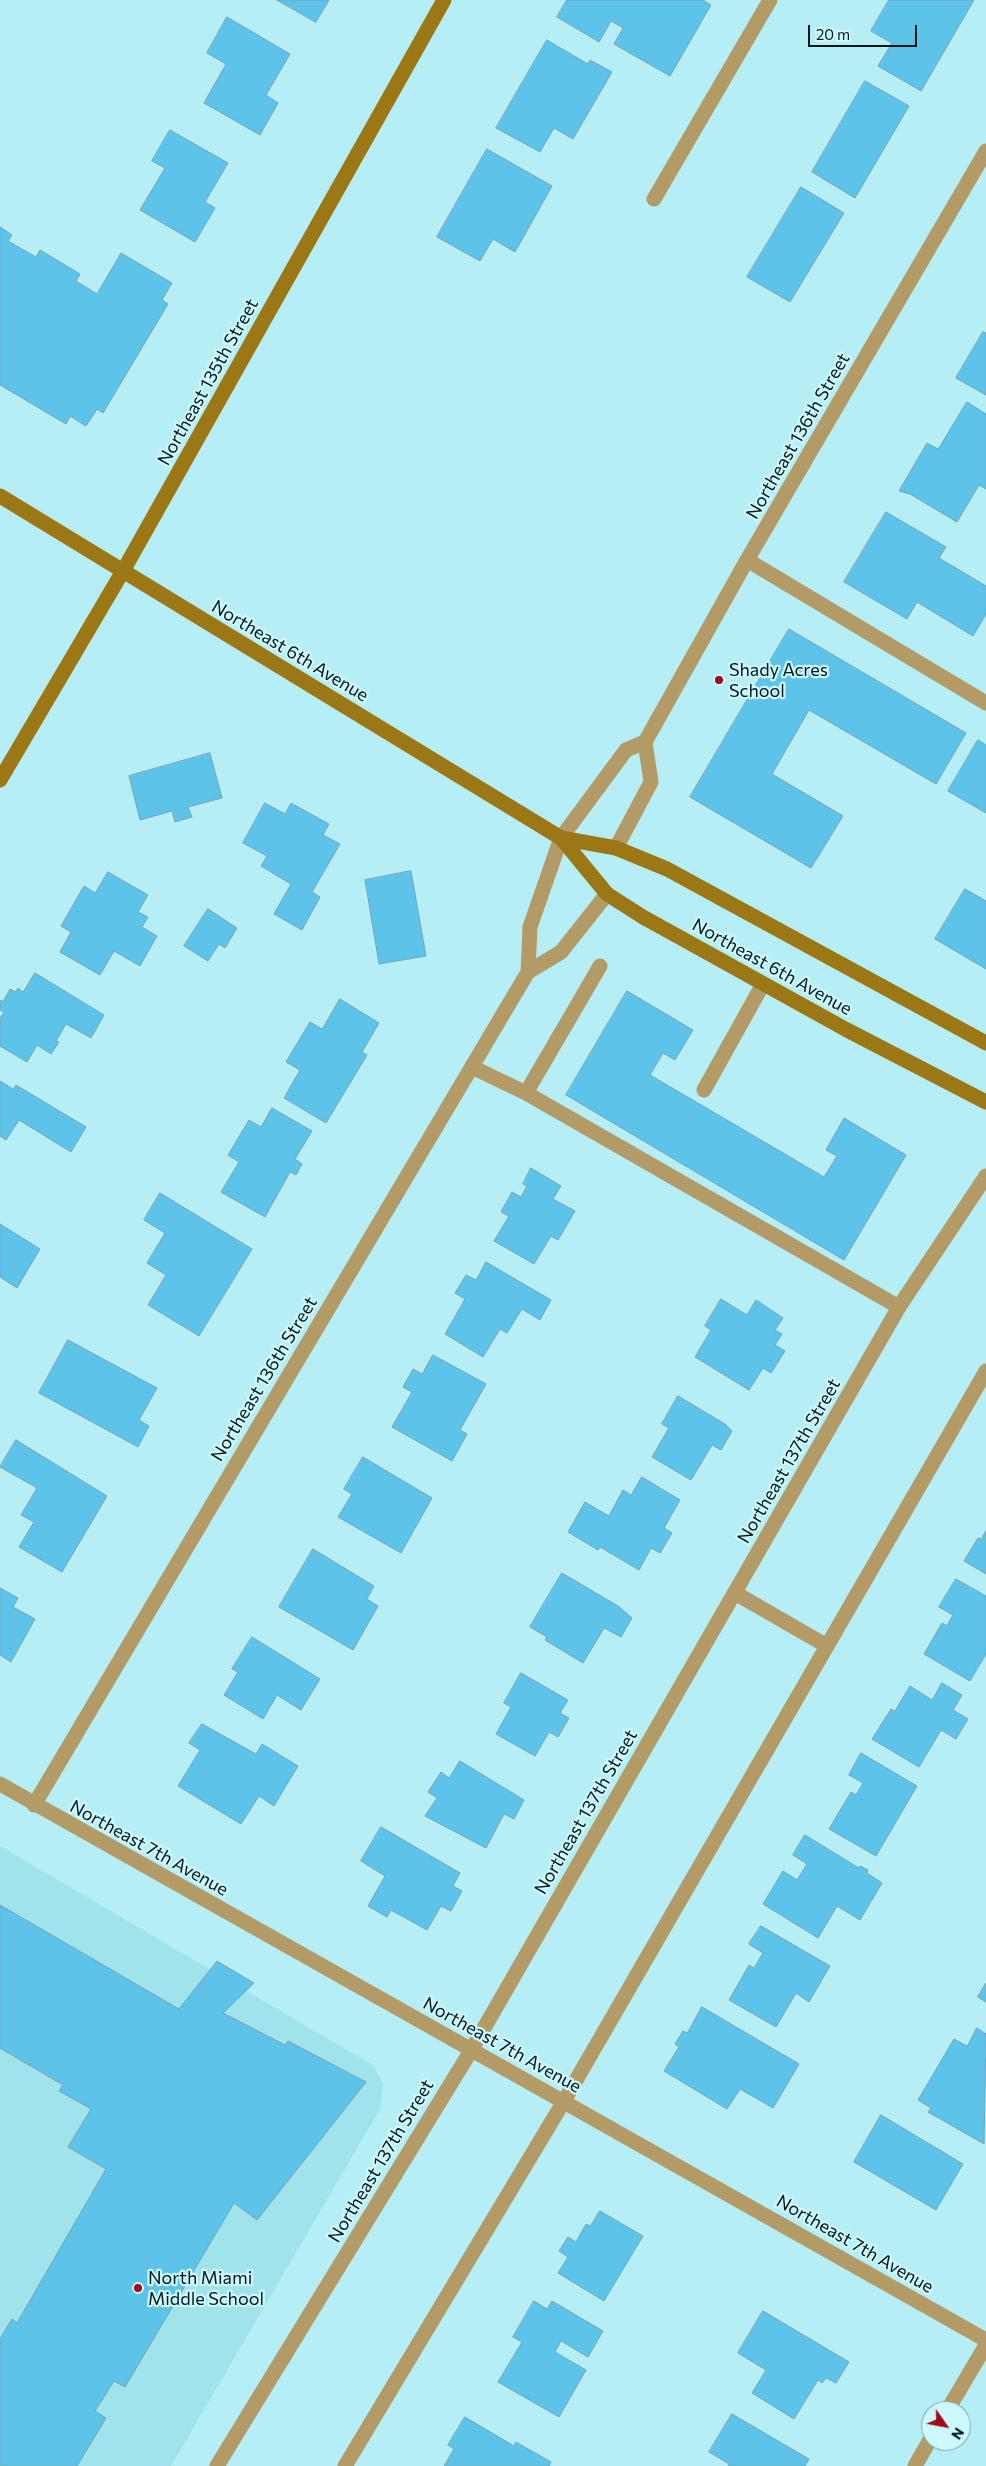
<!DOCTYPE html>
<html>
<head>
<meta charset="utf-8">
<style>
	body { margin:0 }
	#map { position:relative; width:986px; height:2466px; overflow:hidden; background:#b6eef5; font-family:Commissioner,sans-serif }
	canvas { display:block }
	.north { position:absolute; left:921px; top:2401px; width:50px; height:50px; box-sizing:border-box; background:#cdf9fe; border:1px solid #7c9fa2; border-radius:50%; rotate:123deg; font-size:14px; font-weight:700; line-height:20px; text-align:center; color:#021719 }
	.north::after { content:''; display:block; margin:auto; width:18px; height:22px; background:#a30817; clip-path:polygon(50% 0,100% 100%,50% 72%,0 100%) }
	.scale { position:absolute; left:808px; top:25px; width:109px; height:22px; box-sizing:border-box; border:2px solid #021719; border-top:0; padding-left:6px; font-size:15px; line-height:18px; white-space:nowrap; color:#021719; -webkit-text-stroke:4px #cdf9fe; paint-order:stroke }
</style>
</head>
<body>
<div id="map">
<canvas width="986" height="2466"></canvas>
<div class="north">N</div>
<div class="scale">20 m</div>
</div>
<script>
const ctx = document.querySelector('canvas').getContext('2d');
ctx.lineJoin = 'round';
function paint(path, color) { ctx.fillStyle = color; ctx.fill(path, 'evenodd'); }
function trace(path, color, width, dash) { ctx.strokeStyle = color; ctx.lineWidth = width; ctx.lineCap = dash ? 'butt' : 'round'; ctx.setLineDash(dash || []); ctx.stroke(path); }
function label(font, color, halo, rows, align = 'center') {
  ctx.font = font + ' Commissioner,sans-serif'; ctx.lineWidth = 4.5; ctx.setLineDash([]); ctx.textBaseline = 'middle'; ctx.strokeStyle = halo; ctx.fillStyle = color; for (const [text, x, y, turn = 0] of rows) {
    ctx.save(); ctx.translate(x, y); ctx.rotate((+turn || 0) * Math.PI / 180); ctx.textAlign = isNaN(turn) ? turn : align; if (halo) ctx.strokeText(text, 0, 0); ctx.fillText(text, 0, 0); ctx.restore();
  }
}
const built = new Path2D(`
	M0 1846 374 2066 383 2084 380 2109 171 2466H0Z`);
const building = new Path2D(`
	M277 0H329L316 22Z
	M567 0H703L711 5 670 76 614 44 623 28 611 21 599 42 557 17Z
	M889 0H974L921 91 878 66 892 43 871 31Z
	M227 17 290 54 266 95 278 103 260 135 204 103 226 64 207 53Z
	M547 40 588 64 590 60 612 72 573 139 554 128 540 152 496 128Z
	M865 81 909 106 855 198 812 172Z
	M170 130 228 163 205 202 215 208 195 242 140 210 165 168 152 161Z
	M487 149 552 186 515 252 493 239 480 261 437 237Z
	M801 187 844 213 790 302 747 277Z
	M0 227 12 235 8 241 36 257 40 250 80 274 76 281 97 294 121 253 172 283 162 300 168 304 103 413 97 409 86 426 70 416 66 424 0 385Z
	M983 332 986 333V395L956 378Z
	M967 402 986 414V489L979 485 957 522 910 494 899 491 927 443 938 449Z
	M886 512 946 547 939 558 986 586V614L973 636 917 602 907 619 844 582Z
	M789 629 966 733 936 784 809 710 772 774 843 816 811 868 690 797Z
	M978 740 986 745V813L948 791Z
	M210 753 222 798 188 807 192 817 175 822 172 811 140 820 129 776Z
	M265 803 285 814 291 803 329 824 323 835 340 844 312 892 320 897 302 930 274 914 291 884 261 866 267 856 243 843Z
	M411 871 426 956 379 964 365 880Z
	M108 872 148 895 138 912 148 917 142 927 157 936 140 966 114 951 100 975 60 952 71 932 61 926 84 886 95 893Z
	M965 889 986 901V969L935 939Z
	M208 909 237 928 225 948 219 944 208 961 184 946Z
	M35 973 104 1015 91 1038 66 1024 56 1041 59 1042 51 1054 37 1045 27 1062 0 1046V1018L4 1012 0 1010V1000L3 1002 10 989 16 992 18 988 23 992Z
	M627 991 693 1030 675 1060 663 1053 650 1075 824 1177 837 1156 826 1150 844 1118 906 1155 844 1260 566 1095Z
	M340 999 379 1023 362 1052 367 1055 326 1123 284 1098 300 1070 286 1062 310 1022 322 1029Z
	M0 1081 13 1089 16 1085 86 1127 71 1152 19 1120 6 1140 0 1136Z
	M272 1108 312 1131 295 1159 302 1164 296 1175 290 1172 265 1217 221 1192 239 1162 228 1155 249 1120 261 1127Z
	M531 1168 561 1186 553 1199 575 1211 558 1240 551 1236 534 1264 494 1241 509 1216 501 1212 512 1192 521 1197 527 1186 523 1184Z
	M160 1193 252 1249 199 1336 148 1305 166 1275 147 1263 165 1233 144 1220Z
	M0 1224 40 1249 17 1288 0 1277Z
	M486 1262 551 1300 540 1320 522 1309 507 1333 500 1329 483 1357 445 1334 465 1299 455 1293 466 1275 476 1280Z
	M721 1299 747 1315 756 1300 783 1318 775 1330 782 1334 775 1345 785 1351 771 1373 763 1368 749 1390 695 1357 711 1330 705 1326Z
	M68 1340 157 1388 139 1420 149 1426 138 1447 39 1393Z
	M433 1355 486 1384 460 1430 467 1434 452 1461 392 1427 412 1392 403 1387 413 1369 422 1374Z
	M678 1396 725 1424 732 1431 721 1450 712 1445 691 1480 652 1457 669 1428 662 1424Z
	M16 1440 107 1496 62 1572 19 1547 34 1522 21 1515 37 1488 0 1467Z
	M363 1457 432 1498 401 1553 338 1517 352 1494 344 1489Z
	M642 1477 680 1500 664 1528 672 1533 660 1553 651 1548 639 1570 600 1547 598 1550 568 1532 585 1502 609 1516 623 1490 631 1495Z
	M986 1531V1574L964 1561 978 1538 981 1539Z
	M313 1549 374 1586 367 1599 378 1606 353 1650 279 1607Z
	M562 1573 618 1606 632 1618 621 1637 604 1628 583 1663 545 1640 547 1637 530 1627Z
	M956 1579 986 1596V1654L970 1681 924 1654 942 1623 947 1626 953 1615 939 1607Z
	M0 1588 18 1598 13 1607 35 1619 11 1662 0 1655Z
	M252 1637 320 1679 301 1710 277 1695 263 1719 224 1695 238 1672 232 1669Z
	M521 1673 568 1700 560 1713 569 1718 558 1737 549 1732 535 1756 496 1734 511 1707 504 1703Z
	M942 1683 962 1695 953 1710 968 1719 956 1739 941 1730 919 1767 872 1739 891 1709 895 1711 910 1686 932 1700Z
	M202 1724 256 1754 262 1744 298 1766 274 1806 259 1796 241 1824 178 1786 200 1750 189 1743Z
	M861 1753 917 1786 876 1856 829 1829 851 1792 856 1795 863 1783 849 1775Z
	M460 1761 524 1800 514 1819 504 1814 486 1848 425 1816 437 1798 428 1792 441 1772 449 1778Z
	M381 1827 460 1873 453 1886 462 1891 451 1911 441 1906 427 1930 391 1910 387 1917 368 1906 385 1876 361 1861Z
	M805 1835 859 1868 860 1866 868 1870 867 1873 882 1883 860 1920 837 1906 818 1938 763 1904 783 1871 797 1880 807 1864 793 1855Z
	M0 1905 179 2009 217 1961 254 1983 223 2013 285 2045 288 2041 366 2082 257 2220 234 2203 125 2387 114 2381 95 2411 106 2418 77 2466H0V2339L12 2319 17 2323 106 2169 68 2147 91 2109 59 2091 63 2085 0 2048Z
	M761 1926 830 1966 809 2002 796 1993 776 2027 729 2000 749 1965 754 1968 763 1953 749 1944Z
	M986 1983V2002L978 1997Z
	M702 2007 799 2064 773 2108 740 2089 727 2109 664 2071 679 2047 675 2044 683 2031 687 2033Z
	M977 2028 986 2034 984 2144 928 2112 931 2108 918 2100 954 2039 967 2046Z
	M881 2115 963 2164 936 2210 854 2162Z
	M600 2211 643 2236 604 2301 558 2273 568 2257 559 2251 568 2237 576 2242 586 2224 590 2226Z
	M534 2301 547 2309 552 2301 603 2331 588 2357 561 2341 555 2352 586 2370 559 2417 498 2382 522 2342 513 2337Z
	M763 2311 849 2362 836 2383 826 2378 822 2383 818 2380 794 2419 752 2393 766 2370 738 2353Z
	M732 2414 809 2459 805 2466H728L729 2464 709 2452Z
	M465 2417 514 2446 516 2442 551 2462 549 2466H444L454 2449 448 2445Z`);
const service = new Path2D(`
	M654 199 770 0
	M747 560 986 703
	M600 966 526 1093 899 1307
	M472 1067 526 1093
	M704 1090 763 984`);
const minor = new Path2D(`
	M616 848 651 782 645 742 747 560 986 151
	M528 972 561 952 607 894
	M0 1784 986 2340
	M34 1805 528 972 530 927 561 838 626 750 645 742
	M947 2411 986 2345
	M915 2466 931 2438`);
const tertiary = new Path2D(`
	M735 1593 827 1646
	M217 2466 472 2049 899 1307 986 1176
	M345 2466 564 2101 986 1371`);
const secondary = new Path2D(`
	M0 496 561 838 607 894 643 917 847 1030 986 1102
	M0 780 123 571 444 0
	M561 838 616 848 667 869 986 1043`);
const markers = [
	[719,680,5,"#a30817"],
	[138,2288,5,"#a30817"]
];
const streetNames = [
	["Northeast 135th Street",208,382,-61],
	["Northeast 136th Street",798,436,-60],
	["Northeast 6th Avenue",290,651,31],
	["Northeast 6th Avenue",772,967,29],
	["Northeast 136th Street",264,1379,-59],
	["Northeast 137th Street",789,1461,-60],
	["Northeast 137th Street",586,1812,-60],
	["Northeast 7th Avenue",149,1848,29],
	["Northeast 7th Avenue",502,2045,29],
	["Northeast 137th Street",381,2161,-59],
	["Northeast 7th Avenue",855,2244,30]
];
const poiNames = [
	["Shady Acres",729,670],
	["School",729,691],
	["North Miami",148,2278],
	["Middle School",148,2299]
];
paint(built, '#a1e3eb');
paint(building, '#5ec3e9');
trace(building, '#75a4b7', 1);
trace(service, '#b39b67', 15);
trace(minor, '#b39b67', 15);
trace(tertiary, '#b39b67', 15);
trace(secondary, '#9c7715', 15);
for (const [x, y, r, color] of markers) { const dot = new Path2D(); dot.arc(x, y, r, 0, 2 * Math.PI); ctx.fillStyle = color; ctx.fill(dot); trace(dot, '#cdf9fe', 2); }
label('18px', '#021719', '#cdf9fe', streetNames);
label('18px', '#021719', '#cdf9fe', poiNames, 'left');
</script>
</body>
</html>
